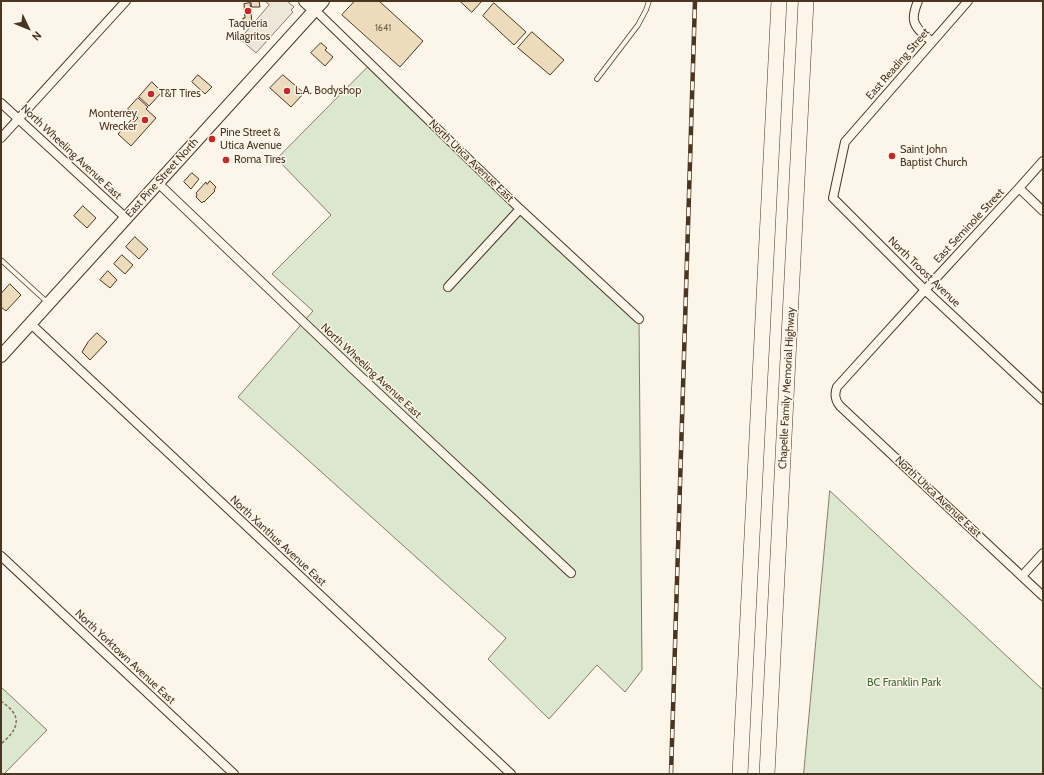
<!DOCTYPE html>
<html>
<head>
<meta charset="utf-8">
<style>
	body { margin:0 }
	#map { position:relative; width:1044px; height:775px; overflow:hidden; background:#fbf6e9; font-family:Cabin,sans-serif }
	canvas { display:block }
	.frame { position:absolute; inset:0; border:2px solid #4a3520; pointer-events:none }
	.north { position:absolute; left:8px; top:8px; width:40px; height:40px; -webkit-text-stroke:3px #fbf6e9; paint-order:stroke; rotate:133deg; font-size:11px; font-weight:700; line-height:16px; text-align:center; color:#4a3520 }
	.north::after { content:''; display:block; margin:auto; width:14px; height:18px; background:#4a3520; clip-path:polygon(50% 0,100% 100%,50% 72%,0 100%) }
</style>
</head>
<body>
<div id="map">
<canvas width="1044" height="775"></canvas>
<div class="frame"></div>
<div class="north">N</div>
</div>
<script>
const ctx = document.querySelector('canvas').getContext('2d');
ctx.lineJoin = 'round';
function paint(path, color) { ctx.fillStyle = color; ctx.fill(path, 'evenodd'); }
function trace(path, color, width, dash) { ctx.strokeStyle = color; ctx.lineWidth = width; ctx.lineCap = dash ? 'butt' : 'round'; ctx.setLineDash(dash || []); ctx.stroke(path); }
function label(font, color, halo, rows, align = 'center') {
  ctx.font = font + ' Cabin,sans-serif'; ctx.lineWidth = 3; ctx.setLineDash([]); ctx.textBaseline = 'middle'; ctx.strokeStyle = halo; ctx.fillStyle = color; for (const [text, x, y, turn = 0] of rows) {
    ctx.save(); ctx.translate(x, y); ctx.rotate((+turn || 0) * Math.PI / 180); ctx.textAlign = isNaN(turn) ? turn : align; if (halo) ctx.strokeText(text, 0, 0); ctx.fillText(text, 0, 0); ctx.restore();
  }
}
const green = new Path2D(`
	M371 64 639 319 642 670 625 692 597 665 549 719 488 659 506 638 238 397 313 311 272 274 331 215 277 159Z
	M830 491 1043 690V774H804Z
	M1 687 47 730 4 774H1Z`);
const parking = new Path2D(`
	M265 1H287L294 7 291 10 293 12 256 53 240 39 269 5Z`);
const building = new Path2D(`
	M251 1H259L260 7H252Z
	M355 1H379L423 41 400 67 342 15Z
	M460 1H482L472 12Z
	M250 3 252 23 243 24V18H245L244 4Z
	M494 3 526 32 514 45 483 16Z
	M532 32 564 60 550 75 518 48Z
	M321 43 327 48 325 50 333 57 325 66 311 53Z
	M198 75 212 87 205 94 192 82Z
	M283 75 304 93 291 107 270 88Z
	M152 82 162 92 149 106 139 97Z
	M138 98 148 107 146 109 156 118 131 146 118 134 132 119 134 122 138 118 128 109Z
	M192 173 199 179 191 189 184 182Z
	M210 181 216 187 214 190 215 191 204 202V201L202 203 196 197 197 195 196 193 206 182 207 184Z
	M83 206 96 218 87 228 74 216Z
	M135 237 148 249 139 259 126 247Z
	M122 255 133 265 125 274 114 264Z
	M108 271 117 280 110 288 100 280Z
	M10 284 21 295 6 311 1 307V294Z
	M97 333 107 342 90 360 82 352 88 342Z`);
const path = new Path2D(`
	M1 701C5 704 10 708 13 712 22 725 10 736 1 744`);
const service = new Path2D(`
	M597 79 638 25 646 10 649 1
	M1 260 47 302`);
const minor = new Path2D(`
	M918 1C916 6 913 15 914 20 915 29 926 36 932 42
	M968 1 845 142 833 198 925 290 1043 400
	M315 10 520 209 639 319
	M1 103 126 218
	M1 138 126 1
	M1043 161 1019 188 925 290 837 387C834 395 835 400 840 406L1043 596
	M158 183 358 374 571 573
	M1019 188 1043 211
	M448 287 520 209
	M31 324 511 774
	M1 556 234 774
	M1022 576 1043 553`);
const secondary = new Path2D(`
	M305 1 315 10
	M1 356 323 1`);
const motorway = new Path2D(`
	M740 774 779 1
	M767 774 806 1`);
const rail = new Path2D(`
	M671 774 695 1`);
const markers = [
	[248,11,4,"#c62828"],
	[287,91,4,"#c62828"],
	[151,94,4,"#c62828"],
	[145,120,4,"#c62828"],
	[212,139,4,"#c62828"],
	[892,156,4,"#c62828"],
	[226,160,4,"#c62828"]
];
const numberNames = [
	["1641",383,28]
];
const poiNames = [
	["Taqueria",248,24,"center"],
	["Milagritos",248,37,"center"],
	["L.A. Bodyshop",295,91],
	["T&T Tires",159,94],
	["Monterrey",137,114,"right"],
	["Wrecker",137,127,"right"],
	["Pine Street &",220,133],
	["Utica Avenue",220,146],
	["Saint John",900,150],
	["Baptist Church",900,163],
	["Roma Tires",234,160]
];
const streetNames = [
	["East Reading Street",898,64,-49],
	["North Wheeling Avenue East",71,152,43],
	["North Utica Avenue East",471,161,44],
	["East Pine Street North",162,178,-48],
	["East Seminole Street",969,226,-47],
	["North Troost Avenue",924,272,44],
	["North Wheeling Avenue East",371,371,43],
	["Chapelle Family Memorial Highway",787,388,-87],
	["North Utica Avenue East",938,497,43],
	["North Xanthus Avenue East",278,541,43],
	["North Yorktown Avenue East",125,657,43]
];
const parkNames = [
	["BC Franklin Park",904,683]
];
paint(green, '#dce7d0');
trace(green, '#887966', 1);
paint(parking, '#ede7d9');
trace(parking, '#887966', 1);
paint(building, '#ecdcbc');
trace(building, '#4a3520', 1);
trace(service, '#4a3520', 5.5);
trace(minor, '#4a3520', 10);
trace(secondary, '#4a3520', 14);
trace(motorway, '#4a3520', 16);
trace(path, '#7f6f5c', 1.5, [3, 2]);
trace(service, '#fbf6e9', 4);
trace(minor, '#fbf6e9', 8);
trace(secondary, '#fbf6e9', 12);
trace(motorway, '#fbf6e9', 15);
trace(rail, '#4a3520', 4.5);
trace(rail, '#fbf6e9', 3, [9]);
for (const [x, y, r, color] of markers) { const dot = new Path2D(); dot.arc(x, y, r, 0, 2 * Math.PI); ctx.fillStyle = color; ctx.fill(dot); trace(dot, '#fbf6e9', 1.5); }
label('9px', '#725f47', null, numberNames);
label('11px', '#4a3520', '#fbf6e9', poiNames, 'left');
label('11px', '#4a3520', '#fbf6e9', streetNames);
label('11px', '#436837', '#fbf6e9', parkNames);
</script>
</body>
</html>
